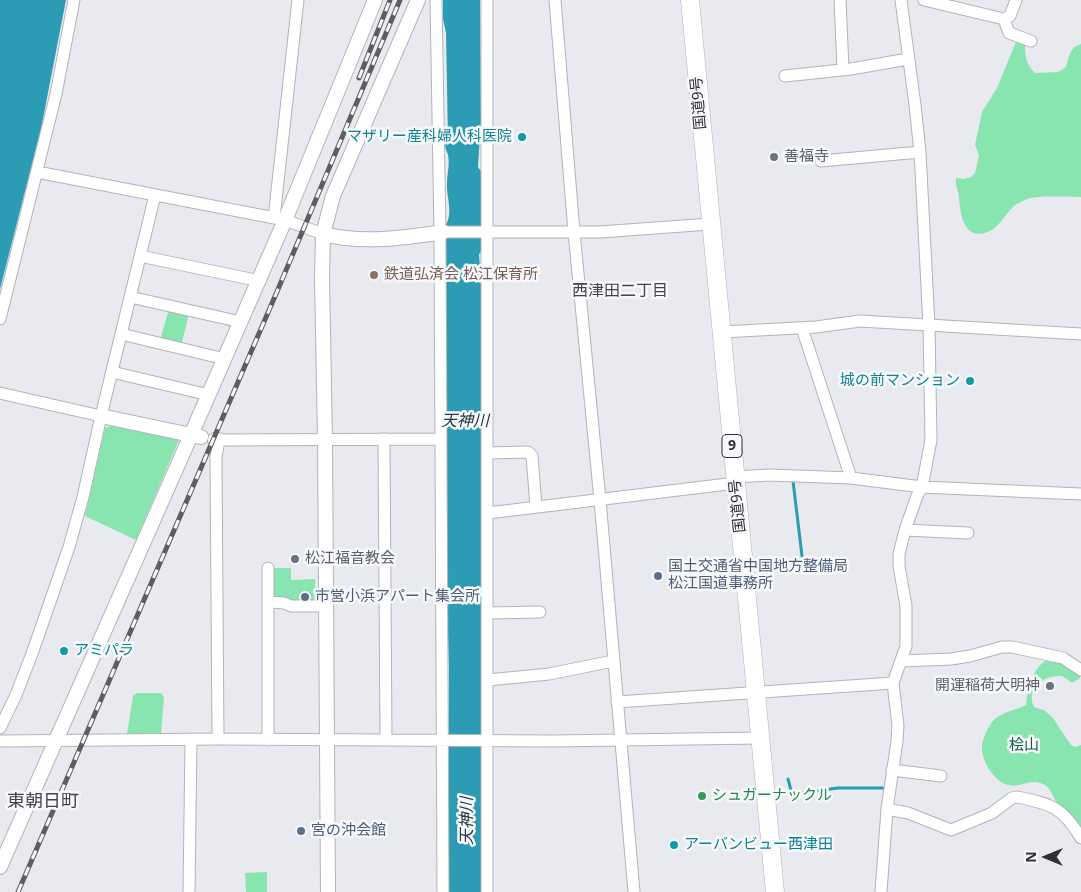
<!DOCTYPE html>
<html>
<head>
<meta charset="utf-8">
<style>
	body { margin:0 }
	#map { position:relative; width:1081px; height:892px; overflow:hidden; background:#e9eaef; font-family:"Noto Sans",sans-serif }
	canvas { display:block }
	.north { position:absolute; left:1021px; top:832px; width:50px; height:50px; -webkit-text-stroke:4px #f7f8fc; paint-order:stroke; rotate:270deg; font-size:14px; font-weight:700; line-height:20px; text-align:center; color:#303132 }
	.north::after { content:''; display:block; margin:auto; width:18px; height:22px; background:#303132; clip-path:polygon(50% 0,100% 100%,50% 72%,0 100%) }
</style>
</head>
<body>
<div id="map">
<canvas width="1081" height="892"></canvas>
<div class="north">N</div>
</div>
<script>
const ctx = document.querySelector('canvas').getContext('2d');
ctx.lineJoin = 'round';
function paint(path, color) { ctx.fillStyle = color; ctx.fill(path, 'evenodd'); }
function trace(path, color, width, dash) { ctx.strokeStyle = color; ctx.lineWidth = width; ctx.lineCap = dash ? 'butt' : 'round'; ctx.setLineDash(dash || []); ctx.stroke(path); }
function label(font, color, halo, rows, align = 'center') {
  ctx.font = font + ' "Noto Sans","Noto Sans JP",sans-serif'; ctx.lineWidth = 5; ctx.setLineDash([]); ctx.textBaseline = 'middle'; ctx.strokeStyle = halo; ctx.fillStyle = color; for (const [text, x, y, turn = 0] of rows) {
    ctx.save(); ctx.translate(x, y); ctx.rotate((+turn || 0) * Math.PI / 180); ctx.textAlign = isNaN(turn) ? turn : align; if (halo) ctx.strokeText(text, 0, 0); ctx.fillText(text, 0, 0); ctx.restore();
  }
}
const green = new Path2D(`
	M1016 42 1025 45C1025 57 1026 64 1035 73L1058 72 1066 67C1069 56 1070 47 1081 44V197C1068 197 1039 195 1027 199 1023 201 1017 203 1014 206 1006 213 999 227 990 231 964 243 960 214 959 197 958 189 955 186 956 178L964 179 971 177 975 173 979 155 975 145 982 112 997 88Z
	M169 309 189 314 181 346 160 340Z
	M111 426 179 440 136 540 85 516 105 428Z
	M270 568H291V580L315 579 316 603H289L270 598Z
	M1045 661 1061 663 1080 675V678L1072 683C1068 680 1062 675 1058 676 1042 676 1026 690 1034 707L1044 710 1053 718 1071 745 1075 747 1081 745V835C1073 825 1064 815 1058 804 1053 798 1052 790 1045 785 1032 776 1019 790 1005 784 993 779 981 760 982 747 982 740 989 724 995 719 1003 712 1016 710 1026 705 1028 689 1031 671 1045 661Z
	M137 693H161L164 697 161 734H127L133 696Z
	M267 872V892H246L245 873Z`);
const water = new Path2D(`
	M0 0H66L41 129 0 289Z
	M443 0H480L481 121 478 167 482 173 483 250 479 254 485 336 482 892H448L449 667 445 536H447L446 315 444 314 445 226C454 214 446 196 447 183 447 174 450 165 448 155 447 152 445 148 445 144L448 141 446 33 443 19Z`);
const stream = new Path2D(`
	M793 481 802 556
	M788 779 792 794 838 788H887`);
const minor = new Path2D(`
	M436 0 440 232 443 892
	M487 0V892
	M555 0 574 232 600 500 634 892
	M840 0 843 69
	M924 0 1004 19 1010 16 1016 0
	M1004 19 1009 33 1031 41
	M785 76 851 69 908 59
	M821 161 920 152
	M37 172 285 220 323 234
	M274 218 298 0
	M443 232H600L710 224
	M140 256 260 281
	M130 297 241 322
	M0 319 56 94 74 0
	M802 328 851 478
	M722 332 816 327 860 321 1081 334
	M121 334 225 359
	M112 372 209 395
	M0 393 101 416
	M384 439 386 740
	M487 453 528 452 532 456 536 507
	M735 477 769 475 851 478 922 487 1081 494
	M488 513 736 483
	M905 530 968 533
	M268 568V740
	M268 602 284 603 291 606H327
	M488 613 540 612
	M902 661 951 659 970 656 1002 647H1012L1063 658 1081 670
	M488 680 549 674 613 661
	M617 702 893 683
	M0 728 16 695 33 651 69 547 83 497 101 416 155 195
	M218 739 216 457 219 440 441 439
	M0 741 218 739 553 741 760 738
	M892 770 941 776
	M887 809 908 813 951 830 992 813 1012 798 1017 797C1052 804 1062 807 1081 838
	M189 892 191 740
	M881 892 887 809 897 741 898 726 893 683 906 646V606L899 566V554L905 530 917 496 922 487 931 440 929 326 920 152 915 105 901 0`);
const tertiary = new Path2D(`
	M323 234C362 244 404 238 443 232
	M101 416 191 435 285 220 375 0
	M215 440H219
	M0 867 191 435 201 437
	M328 892 325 440 322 278 323 234 333 196 418 0`);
const trunk = new Path2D(`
	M690 0 775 892`);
const rail = new Path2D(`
	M359 78 390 0
	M18 892 276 294 400 0`);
const markers = [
	[522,137,5,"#0f9aa8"],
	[774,157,5,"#6b7280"],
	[374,275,5,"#8d6e63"],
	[970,381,5,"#0f9aa8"],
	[295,559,5,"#6b7280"],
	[658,576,5,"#5c6f8a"],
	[305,597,5,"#5c6f8a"],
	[64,651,5,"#0f9aa8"],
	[1050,686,5,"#6b7280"],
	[702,796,5,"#2e9e5b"],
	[301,831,5,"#5c6f8a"],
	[674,845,5,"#0f9aa8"]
];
const shields = [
	[732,446,20]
];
const shieldNames = [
	["9",732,446]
];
const streetNames = [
	["国道9号",699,103,-95],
	["国道9号",738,506,-96]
];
const cultureNames = [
	["マザリー産科婦人科医院",512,137],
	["城の前マンション",960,381],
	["アミパラ",74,651,"left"],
	["アーバンビュー西津田",684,845,"left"]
];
const worshipNames = [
	["善福寺",784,157],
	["松江福音教会",305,559],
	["開運稲荷大明神",1040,686,"right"]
];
const educationNames = [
	["鉄道弘済会 松江保育所",384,275]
];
const serviceNames = [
	["国土交通省中国地方整備局",668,567],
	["松江国道事務所",668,584],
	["市営小浜アパート集会所",315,597],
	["宮の沖会館",311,831]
];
const parkNames = [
	["桧山",1024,746]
];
const leisureNames = [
	["シュガーナックル",712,796]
];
const neighbourhoodNames = [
	["西津田二丁目",620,291]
];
const waterNames = [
	["天神川",465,421],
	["天神川",467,821,-90]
];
const quarterNames = [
	["東朝日町",43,802]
];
paint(green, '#88e5af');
paint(water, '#2b9cb3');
trace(stream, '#2b9cb3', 3);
trace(minor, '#b3b3b8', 13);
trace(tertiary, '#b3b3b8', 16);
trace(trunk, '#b3b3b8', 19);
trace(minor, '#fff', 11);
trace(tertiary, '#fff', 14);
trace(trunk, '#fff', 18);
trace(rail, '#5d5e60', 5);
trace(rail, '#f7f8fc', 3, [9]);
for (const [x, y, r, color] of markers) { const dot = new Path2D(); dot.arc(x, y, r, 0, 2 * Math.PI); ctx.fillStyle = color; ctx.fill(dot); trace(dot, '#f7f8fc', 2); }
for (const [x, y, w] of shields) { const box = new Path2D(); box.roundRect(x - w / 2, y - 11.5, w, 23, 4); ctx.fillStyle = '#f7f8fc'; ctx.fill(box); trace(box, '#303132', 1); }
label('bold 14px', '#303132', null, shieldNames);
label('15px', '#303132', '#f7f8fc', streetNames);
label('15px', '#0d838f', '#f7f8fc', cultureNames, 'right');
label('15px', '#5b616d', '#f7f8fc', worshipNames, 'left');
label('15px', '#785e54', '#f7f8fc', educationNames, 'left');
label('15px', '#4e5e75', '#f7f8fc', serviceNames, 'left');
label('15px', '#12603c', '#f7f8fc', parkNames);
label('15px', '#27864d', '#f7f8fc', leisureNames, 'left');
label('16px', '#444548', '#f7f8fc', neighbourhoodNames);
label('italic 16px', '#223a40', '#f7f8fc', waterNames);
label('18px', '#444548', '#f7f8fc', quarterNames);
</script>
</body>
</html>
